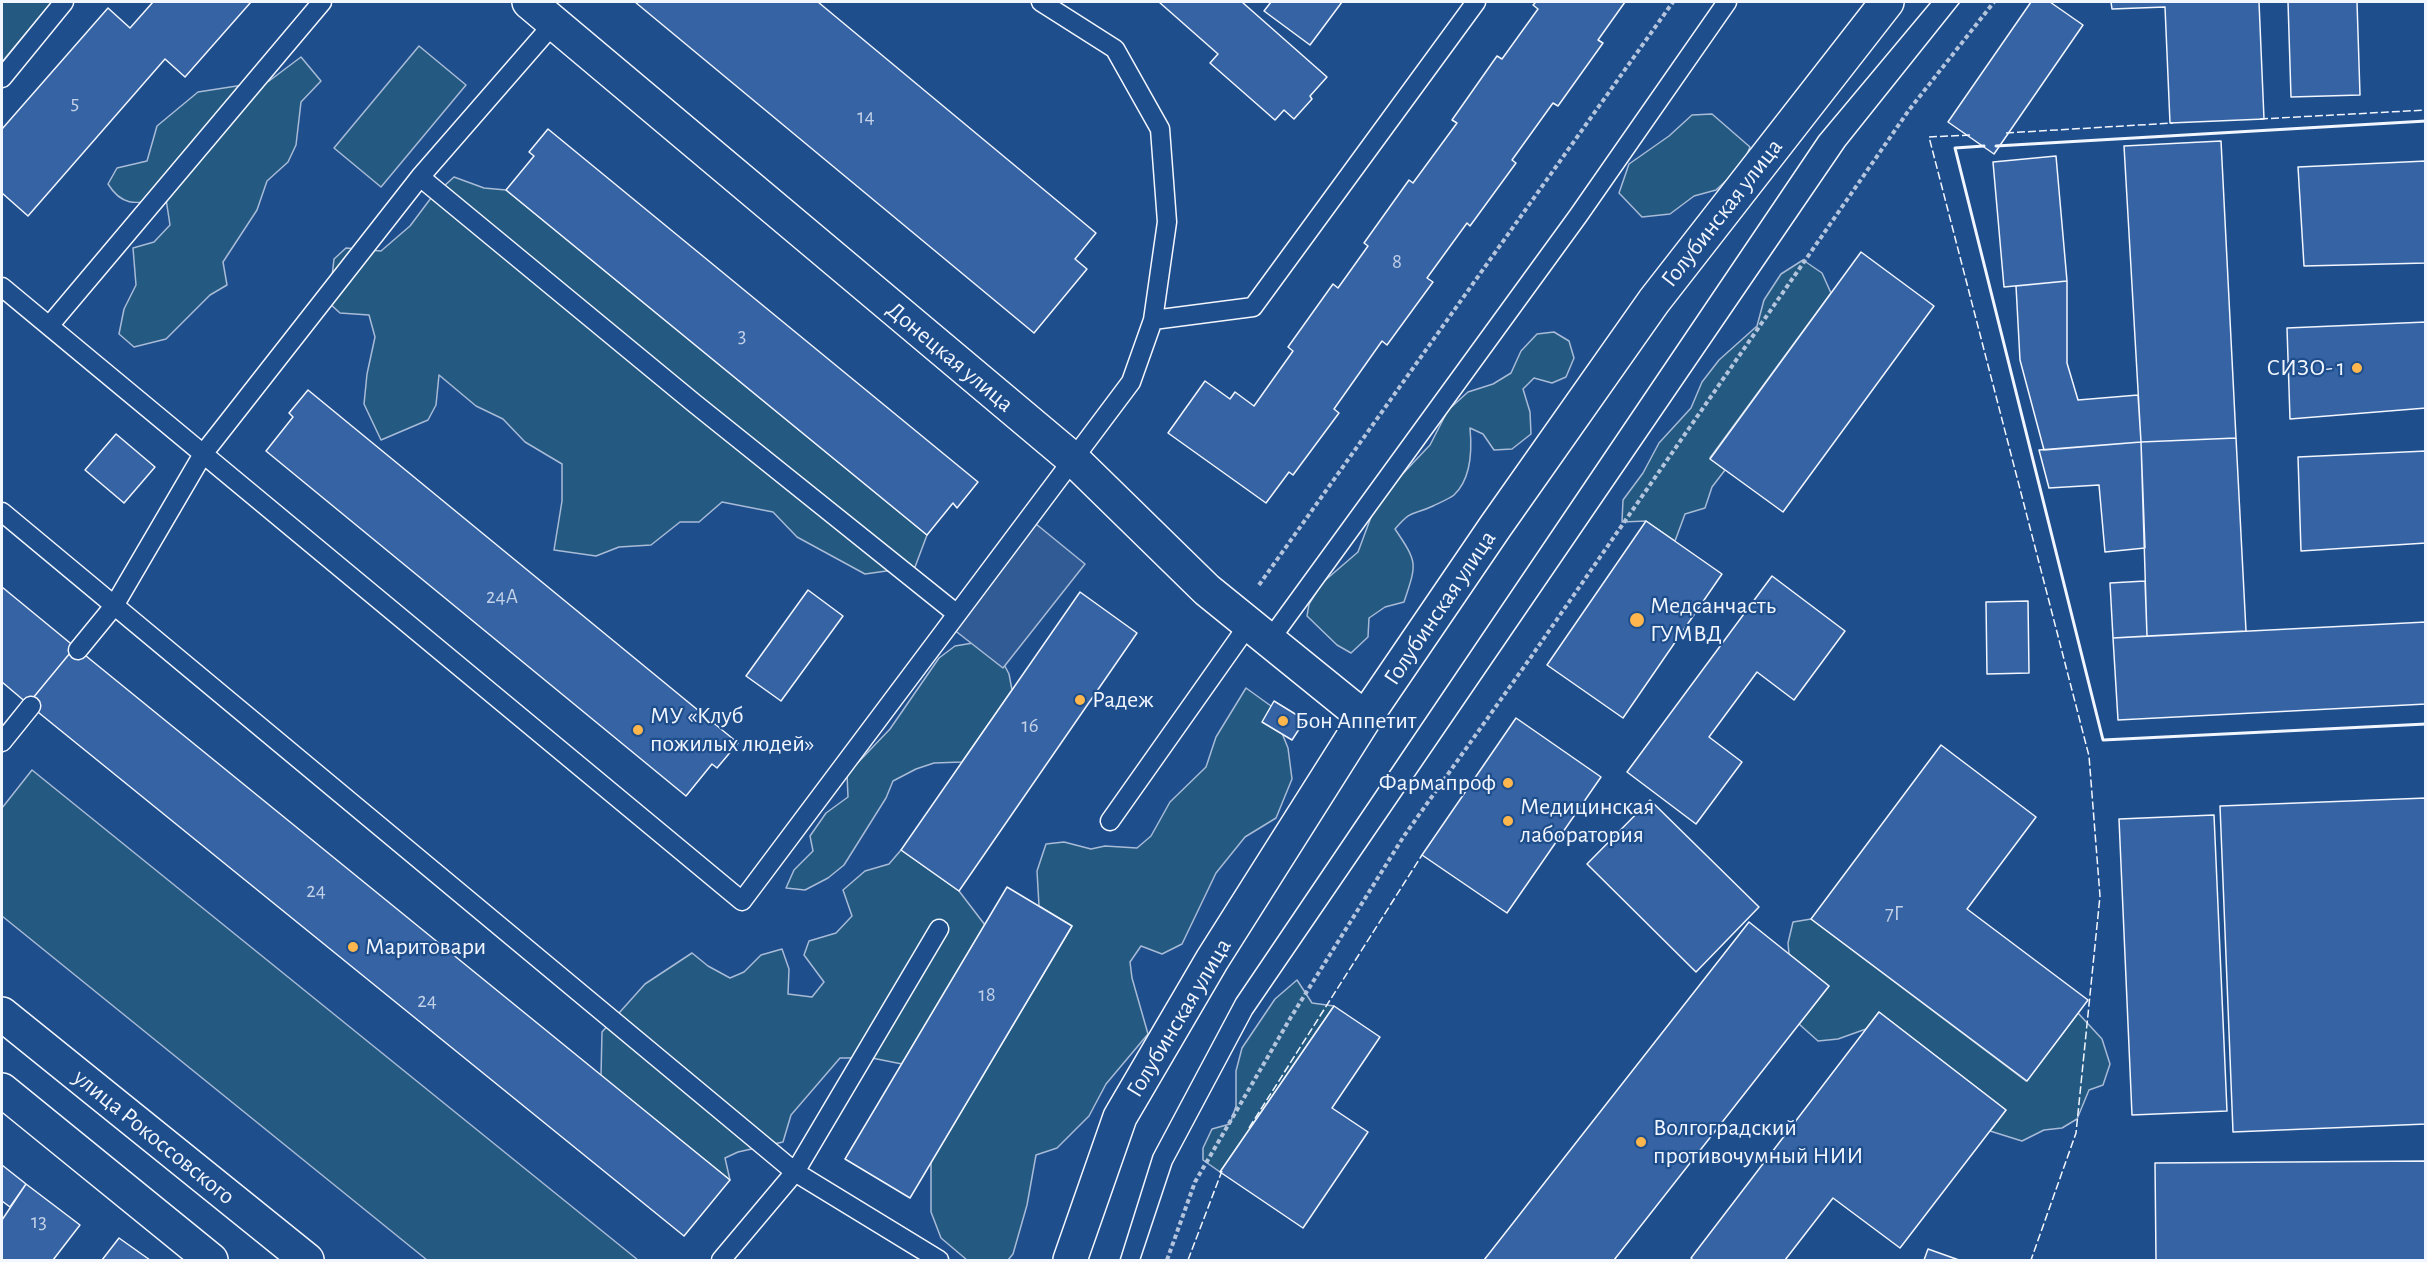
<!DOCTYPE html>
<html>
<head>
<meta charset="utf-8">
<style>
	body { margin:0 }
	#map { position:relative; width:2427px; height:1262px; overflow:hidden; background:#1f4e8c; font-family:"Alegreya Sans",sans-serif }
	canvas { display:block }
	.frame { position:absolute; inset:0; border:3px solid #f2f6ff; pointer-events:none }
</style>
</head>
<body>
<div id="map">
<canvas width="2427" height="1262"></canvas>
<div class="frame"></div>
</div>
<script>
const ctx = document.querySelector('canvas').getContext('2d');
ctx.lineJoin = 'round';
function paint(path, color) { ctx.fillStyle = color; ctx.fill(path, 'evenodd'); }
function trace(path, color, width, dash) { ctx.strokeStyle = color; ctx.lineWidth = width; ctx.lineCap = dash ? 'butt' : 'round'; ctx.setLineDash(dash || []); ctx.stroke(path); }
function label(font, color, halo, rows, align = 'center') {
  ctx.font = font + ' "Alegreya Sans",sans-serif'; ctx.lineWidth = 4.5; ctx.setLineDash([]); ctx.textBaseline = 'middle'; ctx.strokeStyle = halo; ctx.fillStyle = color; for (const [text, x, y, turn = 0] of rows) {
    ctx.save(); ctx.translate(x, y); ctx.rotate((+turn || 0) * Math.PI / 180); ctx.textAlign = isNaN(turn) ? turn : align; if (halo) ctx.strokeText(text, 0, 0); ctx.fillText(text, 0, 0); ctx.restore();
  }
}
const green = new Path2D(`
	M2 2H52L2 62Z
	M419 46 466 85 381 187 334 148Z
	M301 57 321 81 301 102 296 145 288 162 267 181 257 210 223 262 227 285 210 295 166 339 134 347 119 334 124 309 136 285 133 248 154 242 170 225 166 199C141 202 124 210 108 184L117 168 147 161 157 126 198 92 269 81Z
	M1712 114 1750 147 1742 166 1716 190 1694 196 1670 214 1642 217 1619 193 1629 164 1669 136 1692 115Z
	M454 177 484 188 506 190 927 535 915 567 865 574 797 537 773 512 722 502 699 522H680L651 545 619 547 596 556 554 550 562 501V464L525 442 503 419 476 406 439 375 436 405 428 420 381 440 364 404 367 374 375 337 369 315 340 313 329 303 334 259 346 248 381 251 410 226 431 198Z
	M1803 260 1822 273 1831 293 1710 458 1725 470 1712 487 1705 508 1685 514 1675 541 1646 521 1622 522 1623 500 1643 473 1659 443 1691 408 1702 382 1719 360 1757 326 1764 300 1781 274Z
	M1554 332 1569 341 1574 358 1566 377 1552 383 1534 378 1523 389 1530 412 1531 434 1512 449 1494 450 1483 434 1470 428C1472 449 1471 479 1454 495 1449 499 1439 503 1433 506 1412 516 1413 508 1395 529 1418 563 1417 563 1404 602L1385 607 1369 618 1368 637 1351 653 1337 645 1307 616 1309 604 1322 583 1358 552 1377 501 1430 445 1448 410 1468 392 1493 384 1511 373 1521 351 1537 334Z
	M979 642 997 651 1009 674 1012 690 962 762 934 763 916 769 893 781 886 798 844 865 828 878 805 890 786 888 794 870 813 851 810 836 826 813 848 797 847 774 890 729 939 658 955 646Z
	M1246 688 1271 706 1288 748 1292 779 1276 818 1245 837 1216 873 1182 944 1162 954 1141 946 1130 962 1132 978 1148 1034 1106 1084 1089 1116 1057 1148 1036 1155 1027 1205 1013 1254 1008 1260H967L941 1238 931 1212V1162L1072 926 1039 906 1037 871 1046 844 1064 842 1091 849 1105 846 1137 848 1151 836 1170 802 1206 767 1216 737Z
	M32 770 638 1260H427L2 916V808Z
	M901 850 959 891 985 925 902 1064 872 1058H840L791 1115 783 1142 738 1152 725 1158 730 1180 601 1076 602 1032 645 984 692 953 708 966 730 978 744 972 761 955 782 949 789 969 788 994 812 997 824 982 804 955 809 941 836 933 852 916 843 890 865 871 889 864Z
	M1811 919 2026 1081 2078 1013 2102 1039 2110 1064 2103 1085 2089 1090 2077 1119 2062 1128 2044 1130 2022 1141 1990 1131 2006 1110 1879 1012 1866 1029 1838 1039 1818 1041 1799 1024 1829 986 1789 954 1788 943 1793 922Z
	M1297 980 1312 1003 1334 1006 1220 1172 1203 1160V1148L1212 1129 1230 1124 1236 1106V1071L1242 1048 1275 999Z`);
const parking = new Path2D(`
	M1036 524 1085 564 1003 668 953 629Z`);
const building = new Path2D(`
	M153 2H251L185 77 165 59 28 216 2 193V129L108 8 130 28Z
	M635 2H818L1096 233 1075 259 1087 269 1034 333Z
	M1159 2H1242L1327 77 1310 96 1312 99 1294 119 1284 110 1275 120 1210 63 1218 54Z
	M1271 2H1342L1310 45 1264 11Z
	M1536 2H1625L1598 40 1603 43 1558 106 1553 103 1512 160 1516 163 1470 226 1467 223 1427 278 1433 282 1387 345 1382 341 1334 409 1339 413 1293 475 1289 472 1266 503 1168 433 1205 381 1230 399 1235 392 1254 406 1293 351 1288 347 1333 284 1338 288 1368 246 1364 243 1409 180 1413 183 1457 123 1452 120 1497 56 1502 59 1538 9 1533 5Z
	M2031 2H2050L2083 25 1994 154 1948 122Z
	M2111 2H2259L2264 119 2170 123 2165 7 2112 9Z
	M2288 2H2357L2360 95 2291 97Z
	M548 129 978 482 957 508 953 503 927 535 506 190 534 156 529 152Z
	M2221 141 2236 438 2141 442 2124 146Z
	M2056 156 2067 281 2004 287 1993 162Z
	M2426 161V263L2304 266 2298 167Z
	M1861 252 1934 306 1783 512 1710 459Z
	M2067 281V363L2078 400 2138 395 2141 442 2044 450 2020 360 2016 286Z
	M2426 322V408L2290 419 2287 328Z
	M308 390 738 743 717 768 712 764 686 796 266 451 293 417 289 413Z
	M116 434 155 467 124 503 85 470Z
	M2236 438 2246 631 2147 636 2141 442Z
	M2141 442 2145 548 2105 552 2099 485 2049 488 2039 450Z
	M2426 451V543L2301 551 2298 457Z
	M1646 521 1722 574 1623 718 1547 665Z
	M1772 576 1845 631 1794 700 1757 672 1709 737 1742 762 1696 824 1627 772Z
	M2145 581 2147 636 2113 638 2110 583Z
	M2 587 75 647 28 704 2 682Z
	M808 590 843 616 781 701 746 676Z
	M1080 592 1137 633 959 891 901 850Z
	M2028 601 2029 673 1987 674 1986 602Z
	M2426 622V704L2118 720 2113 638Z
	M75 647 730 1180 684 1236 28 704Z
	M1274 701 1305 720 1292 740 1262 722Z
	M1516 718 1601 777 1507 913 1422 855Z
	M1941 745 2036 817 1967 909 2088 1000 2027 1081 1811 919Z
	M2426 798V1124L2233 1132 2220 806Z
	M1650 800 1759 907 1696 972 1587 864Z
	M2214 815 2227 1111 2132 1115 2119 819Z
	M1007 887 1072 926 910 1198 845 1159Z
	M1749 922 1829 986 1614 1260H1484Z
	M1334 1006 1380 1037 1332 1108 1368 1132 1303 1228 1220 1172Z
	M1879 1012 2006 1110 1900 1248 1833 1198 1785 1260H1693L1691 1258Z
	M2426 1161V1260H2156L2155 1163Z
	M2 1165 26 1184 10 1207 2 1201Z
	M26 1184 80 1225 53 1260H2V1220Z
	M119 1238 150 1260H102Z
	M1928 1249 1959 1260H1924Z`);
const path = new Path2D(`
	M1259 585 1673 2
	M1167 1260 1195 1182 1291 1017 1404 836 1531 657 1909 110 1994 2`);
const service = new Path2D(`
	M1041 2 1115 49 1160 129 1167 222 1153 320
	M2 78 64 2
	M420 177 694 403 957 614
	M2 287 742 901 1131 382 1153 320 1253 307 1476 2
	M49 326 322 2
	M2 512 795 1172 939 1260
	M1269 641 1578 216 1727 2
	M78 650 114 606 203 454 420 177 554 23
	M2 742 31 706
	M1110 821 1249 624
	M721 1260 795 1172 939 929`);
const minor = new Path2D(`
	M529 2 1074 460 1207 590 1365 718`);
const secondary = new Path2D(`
	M1070 1260 1120 1117 1212 960 1365 718 1495 527 1654 301 1887 2`);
const trunk = new Path2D(`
	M2 1014 307 1260
	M2 1090 211 1260`);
const tram = new Path2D(`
	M1120 1260 1153 1155 1236 999 1819 136 1931 2
	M1140 1260 1172 1164 1252 1014 1845 146 1960 2`);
const fence = new Path2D(`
	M2260 119 2426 110
	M2006 133 2173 123
	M1970 135 1929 137 2089 756 2100 896 2076 1133 2031 1260
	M1249 1128 1422 855
	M1188 1260 1222 1171`);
const wall = new Path2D(`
	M1984 146 1955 148 2103 740 2426 724
	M1996 146 2426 121`);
const markers = [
	[2357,368,6,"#ffb74d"],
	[1637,620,8,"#ffb74d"],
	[1080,700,6,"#ffb74d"],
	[1283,721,6,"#ffb74d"],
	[638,730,6,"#ffb74d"],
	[1508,783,6,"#ffb74d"],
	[1508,821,6,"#ffb74d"],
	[353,947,6,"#ffb74d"],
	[1641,1142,6,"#ffb74d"]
];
const numberNames = [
	["5",75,103],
	["14",866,117],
	["8",1397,262],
	["3",742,336],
	["24А",502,597],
	["16",1030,726],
	["24",316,891],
	["7Г",1894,914],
	["18",987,995],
	["24",427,1001],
	["13",39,1222]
];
const streetNames = [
	["Голубинская улица",1722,213,-52],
	["Донецкая улица",950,357,40],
	["Голубинская улица",1440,608,-56],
	["Голубинская улица",1179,1018,-59],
	["улица Рокоссовского",154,1137,39]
];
const poiNames = [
	["СИЗО- 1",2345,368,"right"],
	["Медсанчасть",1650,606],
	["ГУМВД",1650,634],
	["Радеж",1092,700],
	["МУ «Клуб",650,716],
	["пожилых людей»",650,744],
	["Бон Аппетит",1295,721],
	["Фармапроф",1496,783,"right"],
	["Медицинская",1520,807],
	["лаборатория",1520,835],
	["Маритовари",365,947],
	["Волгоградский",1653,1128],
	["противочумный НИИ",1653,1156]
];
paint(green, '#245a82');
trace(green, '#a8bbd7', 1.5);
paint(parking, '#305b95');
trace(parking, '#a8bbd7', 1.5);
paint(building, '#3563a3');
trace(building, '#f2f6ff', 1.5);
trace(service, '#f2f6ff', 21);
trace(minor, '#f2f6ff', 36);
trace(secondary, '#f2f6ff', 36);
trace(trunk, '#f2f6ff', 36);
trace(path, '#b3c4dc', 4, [4.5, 3]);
trace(service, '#1f4e8c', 18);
trace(minor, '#1f4e8c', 33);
trace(secondary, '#1f4e8c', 33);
trace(trunk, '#1f4e8c', 33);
trace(tram, '#f2f6ff', 1.5);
trace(fence, '#f2f6ff', 1.5, [8, 3]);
trace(wall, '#f2f6ff', 3);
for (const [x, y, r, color] of markers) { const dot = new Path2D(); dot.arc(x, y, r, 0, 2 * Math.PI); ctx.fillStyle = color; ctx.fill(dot); trace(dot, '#1f4e8c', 2); }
label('21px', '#c3d1e8', null, numberNames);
label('24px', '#f2f6ff', '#1f4e8c', streetNames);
label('24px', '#f2f6ff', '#1f4e8c', poiNames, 'left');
</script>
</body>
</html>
